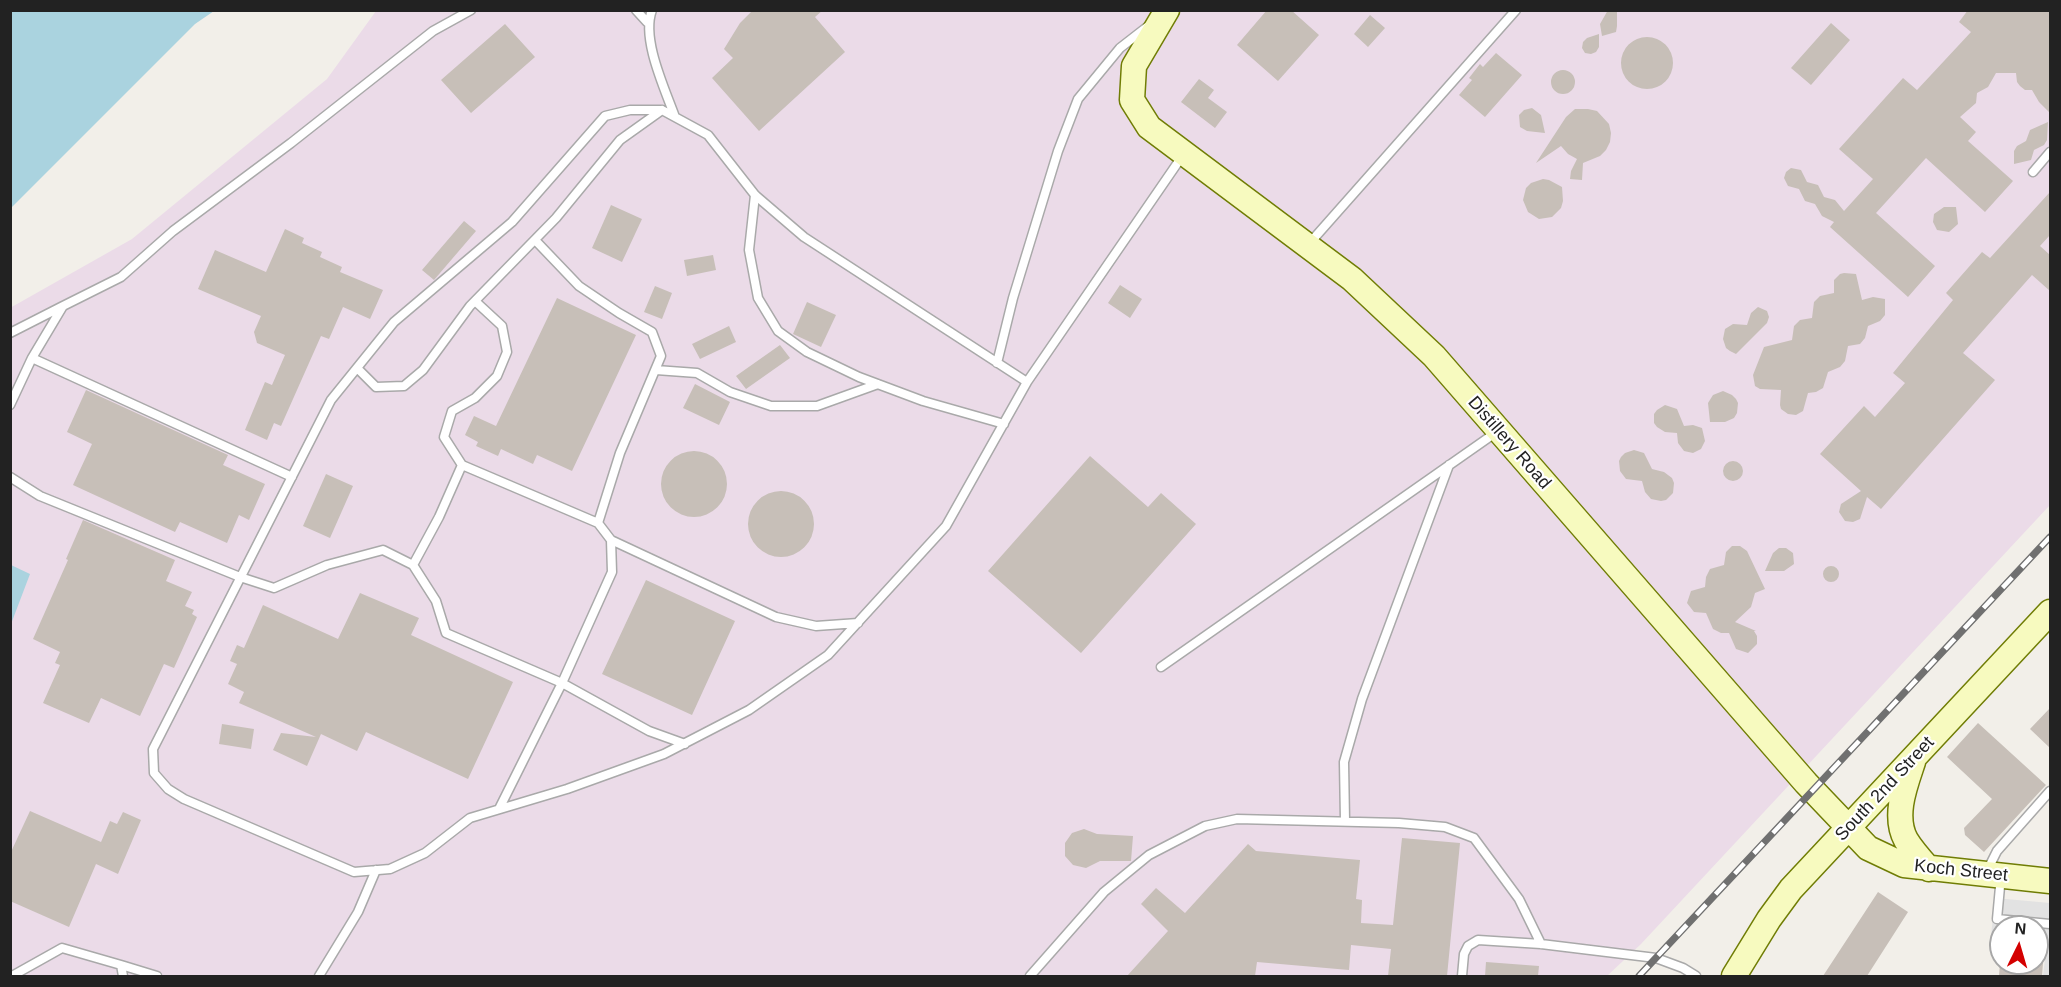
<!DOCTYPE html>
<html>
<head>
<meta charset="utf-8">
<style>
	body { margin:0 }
	#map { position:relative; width:2061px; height:987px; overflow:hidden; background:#f2efe9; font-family:Helvetica,sans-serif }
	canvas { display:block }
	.frame { position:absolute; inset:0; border:12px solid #222; pointer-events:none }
	.north { position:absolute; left:1989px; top:915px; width:60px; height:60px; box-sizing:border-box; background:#fff; border:2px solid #a7a7a7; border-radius:50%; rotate:5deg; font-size:16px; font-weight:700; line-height:24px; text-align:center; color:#222 }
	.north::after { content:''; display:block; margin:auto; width:21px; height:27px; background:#d40000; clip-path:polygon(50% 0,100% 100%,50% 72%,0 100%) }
</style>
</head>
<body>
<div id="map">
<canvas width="2061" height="987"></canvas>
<div class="frame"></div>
<div class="north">N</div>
</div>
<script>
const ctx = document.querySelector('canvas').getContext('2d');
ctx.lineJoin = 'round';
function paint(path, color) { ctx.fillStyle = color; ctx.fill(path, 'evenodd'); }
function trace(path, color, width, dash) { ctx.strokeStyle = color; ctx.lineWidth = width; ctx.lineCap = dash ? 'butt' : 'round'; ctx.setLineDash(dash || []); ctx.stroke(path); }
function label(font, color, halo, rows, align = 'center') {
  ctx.font = font + ' Helvetica,sans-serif'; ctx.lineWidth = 4.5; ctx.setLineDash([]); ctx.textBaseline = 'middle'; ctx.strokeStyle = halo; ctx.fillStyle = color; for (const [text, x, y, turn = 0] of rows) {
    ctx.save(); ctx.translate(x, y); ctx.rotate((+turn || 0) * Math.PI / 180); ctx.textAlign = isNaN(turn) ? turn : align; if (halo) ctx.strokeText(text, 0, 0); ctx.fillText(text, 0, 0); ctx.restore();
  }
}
const industrial = new Path2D(`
	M376 11H2050V505L1641 944 1607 976H11L10 308 132 239 327 79Z`);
const parking = new Path2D(`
	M1995 898 2050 903V976H2043L2047 942 2037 940V927H2001V937L1991 936Z`);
const water = new Path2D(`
	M11 10H214V11L195 24 11 208Z
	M11 565 30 574 11 624Z`);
const building = new Path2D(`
	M753 10H823L815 17 845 52 759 131 712 78 733 58 724 49 740 23Z
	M1267 10H1291L1319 35 1278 81 1237 45Z
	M1608 10H1617V26L1616 32 1602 36 1600 24Z
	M1968 10H2050V113L2039 102 2032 90H2025L2020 86 2017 82 2016 73H1996L1988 87 1977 93 1976 103 1960 117 1976 132 1968 141 2013 181 1985 212 1926 158 1876 213 1935 266 1908 297 1830 227 1834 222 1822 216 1815 204 1805 201 1799 189 1788 186 1784 178 1786 172 1791 168 1801 170 1807 182 1818 185 1824 197 1835 200 1844 211 1873 179 1839 149 1903 78 1917 90 1971 32 1959 22Z
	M1370 15 1385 28 1368 47 1354 34Z
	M1831 23 1850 40 1811 85 1791 68Z
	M505 24 535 57 471 113 441 80Z
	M1599 34V47L1596 52 1591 54 1585 53 1582 48 1583 42 1587 38Z
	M1621 63a26 26 0 1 1 52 0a26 26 0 1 1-52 0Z
	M1496 53 1522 75 1485 117 1459 95 1472 80 1469 78 1480 64 1483 67Z
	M1551 82a12 12 0 1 1 24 0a12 12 0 1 1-24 0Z
	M1199 79 1214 90 1208 98 1227 112 1215 128 1181 102Z
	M1532 108 1541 115 1545 133 1527 131 1520 127 1519 115 1524 110Z
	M1575 109H1588L1597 111 1609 124 1611 133 1610 142 1606 150 1600 156 1583 163 1582 180 1570 179 1571 171 1577 159 1568 154 1561 146 1536 163 1566 117Z
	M2048 122 2047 140 2044 145 2034 150 2031 160 2014 164V151L2017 146 2026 141 2030 130Z
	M1543 179 1549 180 1562 187 1563 201 1561 208 1552 217 1539 219 1528 212 1523 200 1526 188 1531 183Z
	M2050 192V235L2040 246 2050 255V291L2032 275 1963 353 1995 380 1881 509 1867 497 1860 519 1853 522 1845 521 1839 512 1841 504 1861 491 1820 454 1864 406 1875 417 1905 383 1893 373 1953 300 1946 293 1982 252 1990 258Z
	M611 205 642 219 622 262 592 248Z
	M1944 207H1956L1958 224 1949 232 1937 230 1933 222 1934 214Z
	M464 221 476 231 434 280 422 270Z
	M285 229 304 238 302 243 322 252 320 257 342 267 340 272 383 290 370 319 343 307 329 339 321 336 281 426 274 423 267 440 245 430 265 382 272 385 285 355 257 343 254 332 261 316 198 289 215 250 266 272Z
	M713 255 716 270 687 276 684 260Z
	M1844 273 1856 274 1862 300 1873 297 1885 299V315L1880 321 1868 326 1865 338 1860 344 1848 346 1845 361 1840 367 1828 372 1823 388 1816 392 1808 393 1803 411 1796 415 1788 414 1781 409 1780 405 1781 390 1760 389 1755 386 1753 375 1764 347 1792 340 1794 326 1800 320 1812 318 1814 302 1820 296 1834 293V280L1840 274Z
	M1120 285 1142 299 1130 318 1108 303Z
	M655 286 672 293 662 319 644 312Z
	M557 298 636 335 572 471 537 455 533 464 501 449 498 456 476 446 478 442 465 435 474 416 496 426Z
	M807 302 836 315 821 347 793 334Z
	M1758 307 1767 311 1769 317 1767 323 1736 354 1730 351 1726 348 1723 339 1725 329 1733 324 1747 325 1751 313Z
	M729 326 736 342 700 359 692 344Z
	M780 345 790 358 746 389 736 376Z
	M695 384 730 402 719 425 683 408Z
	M86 390 228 455 223 465 265 484 249 520 239 515 227 543 180 522 175 532 73 485 92 444 67 432Z
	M1723 391 1732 395 1736 399 1738 403 1737 413 1734 418 1725 422H1710L1708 403 1713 395Z
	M1665 405 1677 409 1684 426 1693 425 1702 428 1705 441 1701 449 1693 453 1684 451 1678 443 1677 433 1665 432 1657 427 1654 423V414L1657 410Z
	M1634 450 1644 453 1652 469 1664 472 1672 478 1674 483 1673 493 1666 500 1661 501 1651 499 1645 492 1642 481 1626 479 1620 471 1619 461 1621 457 1625 453Z
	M661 484a33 33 0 1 1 66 0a33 33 0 1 1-66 0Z
	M1090 456 1148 507 1161 493 1196 524 1081 653 988 571Z
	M1723 471a10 10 0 1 1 20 0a10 10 0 1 1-20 0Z
	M326 474 353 486 330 538 303 526Z
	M748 524a33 33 0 1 1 66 0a33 33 0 1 1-66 0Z
	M83 520 175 560 166 581 192 592 185 606 194 610 192 614 197 617 174 668 164 664 140 716 101 698 89 723 43 703 60 665 55 663 60 652 33 639 68 560 66 559Z
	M1732 546H1740L1747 551 1765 589 1755 593 1751 607 1735 622 1756 631H1754L1757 636V644L1748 653 1736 649 1729 633H1721L1713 629 1706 613 1694 612 1687 603 1691 591 1705 587 1706 577 1710 569 1724 565 1726 552Z
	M1779 548H1786L1793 553 1794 564 1784 571H1765L1773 553Z
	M1823 574a8 8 0 1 1 16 0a8 8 0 1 1-16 0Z
	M646 580 735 621 692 715 602 674Z
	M360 593 419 618 411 635 513 682 468 779 366 732 357 751 321 734 307 766 273 750 281 733 316 737 239 703 244 692 228 684 237 664 230 661 237 645 244 648 263 605 338 639Z
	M2050 708V748L2030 729Z
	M1978 723 2046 785 1984 852 1965 835 1964 828 1992 799 1947 757Z
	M222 724 254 729 251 749 219 744Z
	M30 811 101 842 110 821 117 824 123 812 141 820 118 874 96 864 69 927 10 901V854Z
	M1084 829 1097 834 1133 836 1131 861H1100L1086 868 1073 865 1065 856V843L1072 833Z
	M1402 838 1460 843 1447 976H1388L1391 949 1351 945 1349 970 1257 962 1255 976H1127L1168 931 1141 904 1156 888 1185 913 1248 844 1256 851 1360 860 1356 899 1362 900 1361 923 1393 925Z
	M1878 892 1908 912 1867 976H1823Z
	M1486 962 1539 966 1538 976H1485Z
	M2000 963H2043L2042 976H1999Z`);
const lane = new Path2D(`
	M636 10 647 22
	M652 10C641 39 665 89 675 117
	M2033 172 2050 152
	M755 195 749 250 758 298 778 331 807 352 859 377 923 401 1004 424
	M535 240 579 286 619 313 652 332 661 356 620 453 598 523 611 540 612 572 562 683 649 731 685 744
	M1308 245 1516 10
	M10 333 63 306
	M997 363 1013 298 1058 151 1078 99 1120 48 1147 27
	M357 368 376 387 404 386 423 370 470 306 556 218 620 140 662 110
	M656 370 697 373 730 392 771 406H817L878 384
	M1027 382 804 237 755 195 708 135 662 110H630L605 116 512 222 394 322 331 400 153 749 154 773 168 789 184 799 354 872 390 869 425 853 470 818 567 789 664 754 749 710 828 655 946 526 1027 382 1183 155
	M10 405 32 358
	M462 465 598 523
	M10 477 40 496 240 577 274 588 327 565 383 550 413 565 436 601 446 633 562 683 499 809
	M292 477 32 358 63 306 121 277 173 231 291 143 433 31 471 10
	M611 540 776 617 816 626 858 623
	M413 565 439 517 462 465 444 437 452 411 475 398 497 376 507 352 502 326 475 301
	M1161 667 1498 431
	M1345 821 1344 762 1362 699 1449 465
	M1987 871 1997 851 2050 791
	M2001 876 1997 919 2050 924
	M121 965 157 976
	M12 976 62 948 121 965 123 976
	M319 976 358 912 376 870
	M1030 976 1104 892 1149 855 1205 826 1237 819 1399 823 1445 827 1474 838 1519 899 1541 944
	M1462 976 1464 954 1468 946 1478 940 1541 944 1656 958 1683 968 1696 976`);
const secondary = new Path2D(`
	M1167 10 1134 66 1132 100 1149 127 1352 279 1434 356 1806 783 1868 848 1904 865 2050 881
	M1913 762C1905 786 1893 816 1906 840 1912 850 1921 860 1929 869
	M1734 976 1769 919 1791 889 2050 612`);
const rail = new Path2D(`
	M1639 976 2050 537`);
const streetNames = [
	["Distillery Road",1509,443,49],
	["South 2nd Street",1885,789,-47],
	["Koch Street",1961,871,6]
];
paint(industrial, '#ebdbe8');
paint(parking, '#e2e2e2');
paint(water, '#aad3df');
paint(building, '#c7bfb8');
trace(lane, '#a9a9a9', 11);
trace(secondary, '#707d05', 27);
trace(lane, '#fff', 8);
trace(secondary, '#f7fabf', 24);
trace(rail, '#707070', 7);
trace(rail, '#fff', 4.5, [14]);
label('18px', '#222', '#fff', streetNames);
</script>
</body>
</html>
